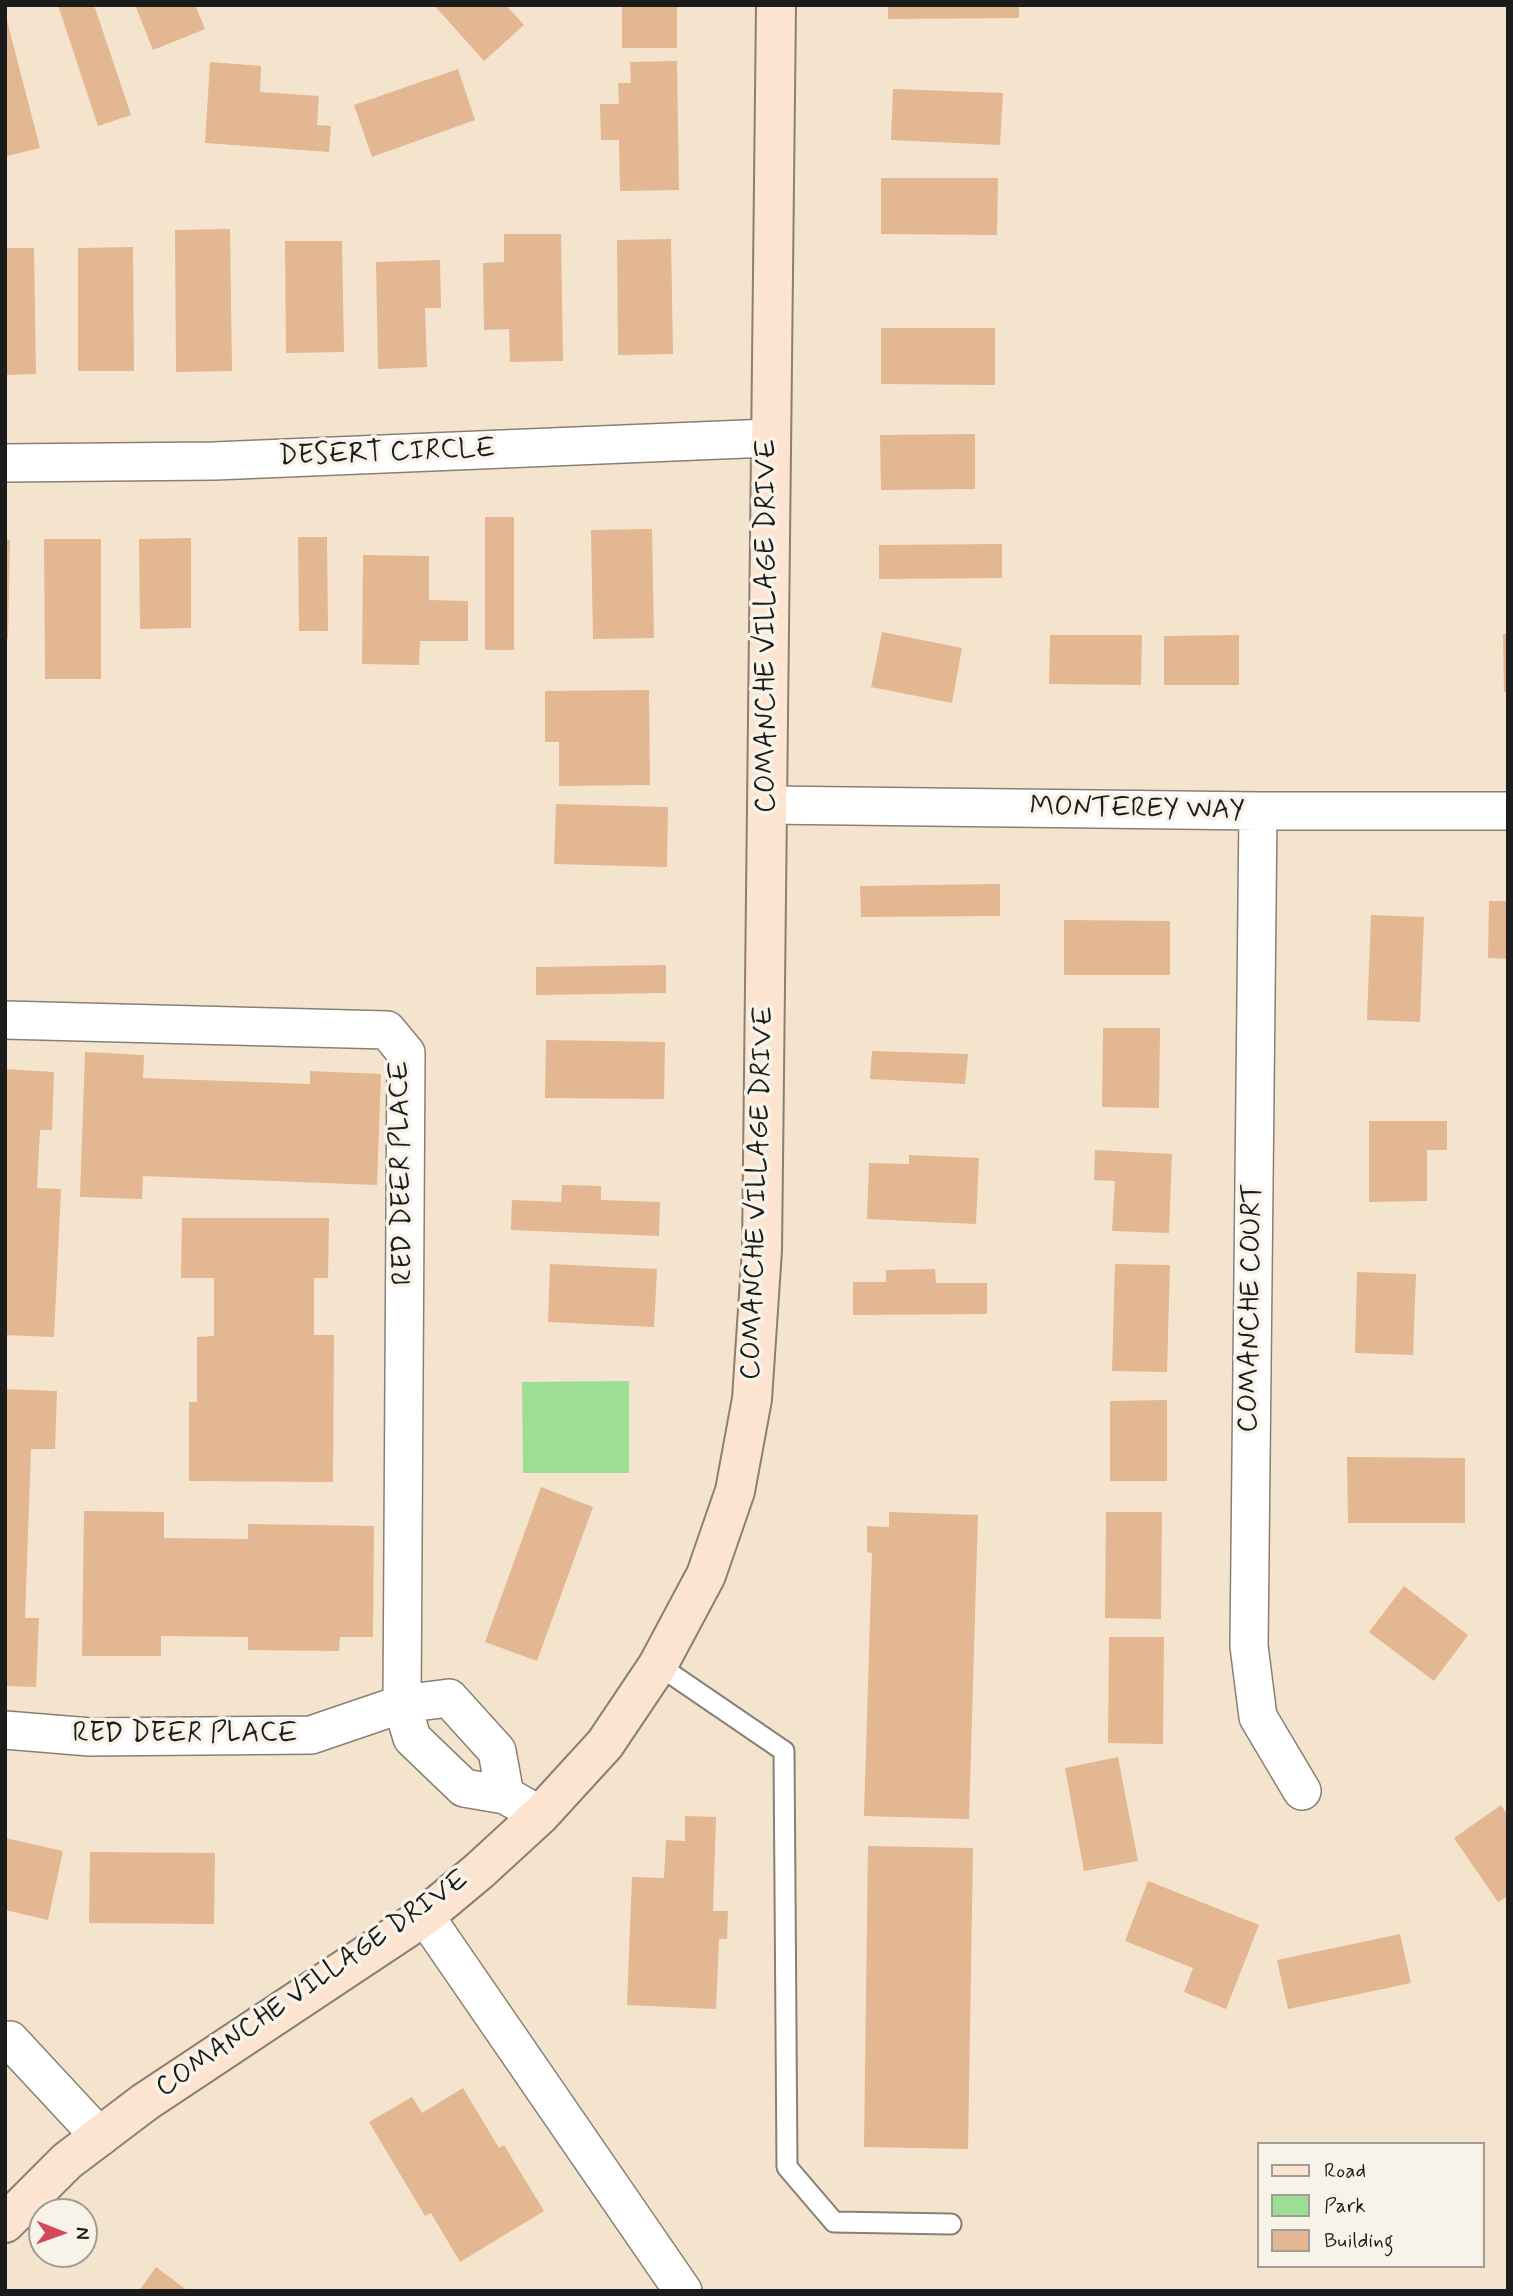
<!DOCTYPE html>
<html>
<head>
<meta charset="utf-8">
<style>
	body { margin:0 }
	#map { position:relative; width:1513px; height:2296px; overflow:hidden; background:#f4e4cd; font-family:Mynerve,sans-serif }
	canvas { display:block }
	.frame { position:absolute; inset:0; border:7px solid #1c1c1c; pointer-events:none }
	.legend { position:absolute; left:1257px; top:2142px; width:228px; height:126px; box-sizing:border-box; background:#f7f3e8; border:2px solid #9f9d96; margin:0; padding:9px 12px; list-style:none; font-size:21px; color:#1c1c1c }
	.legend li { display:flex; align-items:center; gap:14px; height:35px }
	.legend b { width:35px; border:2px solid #9f9d96 }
	.north { position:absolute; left:28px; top:2198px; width:70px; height:70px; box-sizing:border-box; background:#f7f3e8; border:2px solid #9f9d96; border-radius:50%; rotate:91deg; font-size:19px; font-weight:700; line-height:28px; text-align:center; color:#1c1c1c }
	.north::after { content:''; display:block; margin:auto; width:24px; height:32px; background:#d1495b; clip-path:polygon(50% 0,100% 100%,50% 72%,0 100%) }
</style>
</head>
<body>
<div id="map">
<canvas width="1513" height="2296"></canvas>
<div class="frame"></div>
<ul class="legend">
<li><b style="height:9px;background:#fde4d1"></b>Road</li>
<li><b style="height:19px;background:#9dde95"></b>Park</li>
<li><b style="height:19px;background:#e2b791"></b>Building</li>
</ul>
<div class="north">N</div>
</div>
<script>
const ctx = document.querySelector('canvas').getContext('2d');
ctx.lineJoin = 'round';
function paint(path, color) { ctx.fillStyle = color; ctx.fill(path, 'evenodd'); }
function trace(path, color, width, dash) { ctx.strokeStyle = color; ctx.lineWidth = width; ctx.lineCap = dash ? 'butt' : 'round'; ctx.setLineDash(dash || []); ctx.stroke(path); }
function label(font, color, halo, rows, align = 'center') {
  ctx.font = font + ' Mynerve,sans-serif'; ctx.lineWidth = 7; ctx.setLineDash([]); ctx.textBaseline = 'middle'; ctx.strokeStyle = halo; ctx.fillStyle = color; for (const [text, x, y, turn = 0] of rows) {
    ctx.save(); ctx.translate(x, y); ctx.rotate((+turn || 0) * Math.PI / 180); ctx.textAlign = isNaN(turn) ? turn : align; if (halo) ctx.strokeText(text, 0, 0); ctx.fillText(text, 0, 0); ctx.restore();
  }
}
const green = new Path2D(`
	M629 1381V1473H523L522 1382Z`);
const building = new Path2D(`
	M58 5H94L131 115 98 126Z
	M135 5H195L205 29 153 50Z
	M434 5H506L524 25 484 61Z
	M622 5H677V48H622Z
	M888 5H1019V18L888 19Z
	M5 13 40 148 7 156 5 147Z
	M677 61 679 190 620 191 619 140H601L600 104H619L618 83H631L630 62Z
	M210 62 261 66 260 92 319 96 317 125 331 126 329 152 205 143Z
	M458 69 475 120 372 157 354 105Z
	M893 89 1003 93 1000 145 891 140Z
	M881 178H998L997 235 881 234Z
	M230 229 232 371 176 372 175 230Z
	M504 234H561L563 361 510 362 509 329 484 330 483 263 504 262Z
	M671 239 673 354 618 355 617 240Z
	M285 241H342L344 352 286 353Z
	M133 247 134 371H78V248Z
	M5 248H34L36 374 5 375Z
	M440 260 441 308H425L427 367 378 369 376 262Z
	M881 328H995V385L881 384Z
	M975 434V489L881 490 880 435Z
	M485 517H514V650H485Z
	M652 529 654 638 593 639 591 530Z
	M298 537H327L328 631H299Z
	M191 538V628L140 629 139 539Z
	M5 539 10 540 8 639H5Z
	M44 539H101V679H45Z
	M1002 544V578L879 579V545Z
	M363 555 429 556V600L468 601V641H420L419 665 362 664Z
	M882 632 962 648 952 703 871 687Z
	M1503 634H1508V692H1504Z
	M1050 635H1142L1141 685 1049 684Z
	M1239 635V685H1164V636Z
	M649 690 650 785 559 786V742H545V691Z
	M556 804 668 807 667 867 554 864Z
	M1000 884V916L861 917 860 886Z
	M1489 901H1508V959L1488 958Z
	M1371 915 1424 917 1420 1022 1367 1020Z
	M1064 920 1170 921V975H1064Z
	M666 965V993L536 995V967Z
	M1103 1028H1160L1159 1108 1102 1107Z
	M546 1040 665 1042 664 1099 545 1098Z
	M872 1051 968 1054 965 1084 870 1079Z
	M85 1052 144 1055 143 1078 310 1084V1071L381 1074 377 1185 143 1176 142 1199 80 1197Z
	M5 1069 54 1072 52 1130H40L37 1188 61 1189 54 1337 5 1335Z
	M1369 1121H1447V1150H1427V1201L1369 1202Z
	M1095 1150 1172 1154 1169 1233 1112 1231 1115 1181 1094 1180Z
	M909 1155 979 1158 976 1224 867 1219 869 1163 909 1164Z
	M562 1185 601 1186V1200L660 1202 659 1236 511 1230 512 1200 561 1202Z
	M182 1218H329L328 1278H314V1335H334L333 1482 189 1481V1402H197V1337L214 1336V1278H181Z
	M550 1264 657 1269 654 1327 548 1322Z
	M1115 1264 1170 1265 1167 1372 1112 1371Z
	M935 1269 936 1283H987V1314L853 1315V1282H886V1270Z
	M1357 1272 1416 1274 1413 1355 1355 1353Z
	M5 1389 57 1391 55 1449H31L25 1618H39L36 1687 5 1686Z
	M1167 1400V1481H1110V1401Z
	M1347 1457 1465 1458V1523H1348Z
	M541 1487 593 1507 537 1661 485 1642Z
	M84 1511 164 1512V1538L248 1539V1524L374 1526 373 1637H340L339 1651 248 1650V1637L161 1636V1656H82Z
	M889 1512 978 1515 969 1819 864 1816 872 1553 867 1552V1526L889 1527Z
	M1106 1512H1162L1161 1619 1105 1618Z
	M1404 1586 1468 1635 1434 1681 1369 1632Z
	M1109 1637H1164L1163 1744 1108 1743Z
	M1118 1757 1138 1861 1084 1871 1065 1768Z
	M1501 1805 1508 1816V1896L1498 1902 1454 1838Z
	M685 1816 716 1817 713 1911H728L727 1939H719L716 2009 627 2005 632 1877 664 1878 666 1840 685 1841Z
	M5 1838 63 1851 48 1920 5 1910Z
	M868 1846 973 1848 968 2149 864 2147Z
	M90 1852 215 1853 214 1924 89 1923Z
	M1148 1881 1259 1925 1226 2009 1184 1992 1193 1968 1125 1941Z
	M1400 1934 1411 1983 1288 2009 1277 1960Z
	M463 2088 499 2148 504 2145 544 2211 460 2262 431 2213 425 2216 369 2122 412 2097 422 2113Z
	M156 2267 188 2291H139Z`);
const lane = new Path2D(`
	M658 1665 784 1751 787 2167 834 2222 951 2224`);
const street = new Path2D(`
	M5 463 214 461 769 438
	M767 805 1258 811H1508
	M1258 811 1249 1646 1258 1717 1302 1791
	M5 1020 387 1030 406 1053 402 1704 311 1735 90 1737 5 1730
	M505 1795 497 1751 449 1698 402 1704 412 1738 464 1788 505 1795 540 1815
	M425 1916 683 2291
	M10 2040 100 2137`);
const secondary = new Path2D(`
	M5 2223 67 2161 145 2102 425 1916 479 1871 540 1815 605 1744 658 1665 706 1575 735 1491 752 1399 762 1250 776 5`);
const streetNames = [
	["DESERT CIRCLE",387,454,-2],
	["COMANCHE VILLAGE DRIVE",768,626,-90],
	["MONTEREY WAY",1137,810,1],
	["RED DEER PLACE",403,1173,-91],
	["COMANCHE VILLAGE DRIVE",759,1193,-88],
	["COMANCHE COURT",1252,1308,-89],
	["RED DEER PLACE",185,1735],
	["COMANCHE VILLAGE DRIVE",313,1985,-35]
];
paint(green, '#9dde95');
paint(building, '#e2b791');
trace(lane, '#888074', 23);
trace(street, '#888074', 40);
trace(secondary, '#888074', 42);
trace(lane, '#fff', 19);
trace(street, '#fff', 37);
trace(secondary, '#fde4d1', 38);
label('28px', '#1c1c1c', '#f7f3e8', streetNames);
</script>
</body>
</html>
